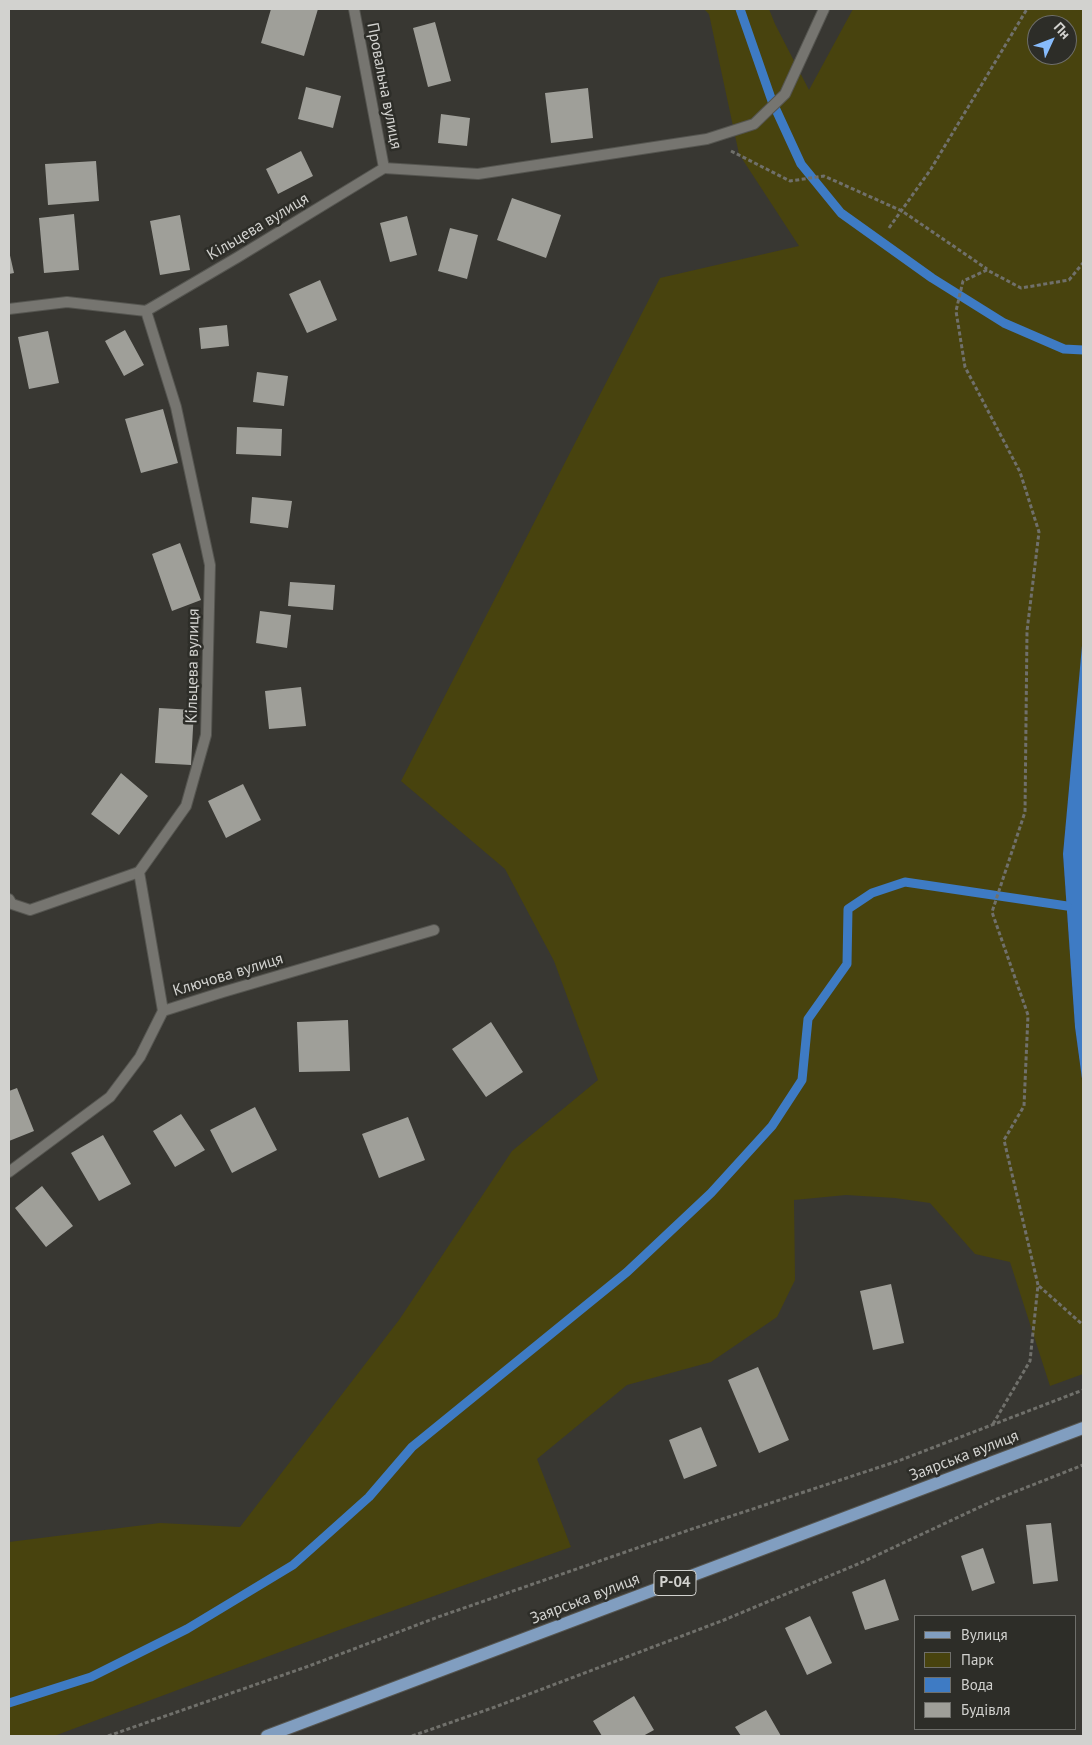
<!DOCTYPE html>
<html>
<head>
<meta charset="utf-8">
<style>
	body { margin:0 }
	#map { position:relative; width:1092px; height:1745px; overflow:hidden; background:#383732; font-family:"PT Sans",sans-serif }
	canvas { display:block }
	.frame { position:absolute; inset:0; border:10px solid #d2d2cf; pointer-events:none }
	.legend { position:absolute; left:914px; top:1615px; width:162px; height:115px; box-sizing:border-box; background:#2d2d28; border:1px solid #6f6f6b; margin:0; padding:6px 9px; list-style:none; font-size:15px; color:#d2d2cf }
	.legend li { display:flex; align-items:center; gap:10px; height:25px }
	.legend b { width:25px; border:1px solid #6f6f6b }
	.north { position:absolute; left:1027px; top:15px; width:50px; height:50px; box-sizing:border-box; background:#2d2d28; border:1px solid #6f6f6b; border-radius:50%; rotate:47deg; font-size:14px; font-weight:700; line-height:20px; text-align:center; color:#d2d2cf }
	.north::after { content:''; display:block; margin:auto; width:18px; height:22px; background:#87bbfb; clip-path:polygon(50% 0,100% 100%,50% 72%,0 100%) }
</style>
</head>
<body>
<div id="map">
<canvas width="1092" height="1745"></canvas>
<div class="frame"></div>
<ul class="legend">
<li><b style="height:6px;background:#819ec0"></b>Вулиця</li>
<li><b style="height:14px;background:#48430e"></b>Парк</li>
<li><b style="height:14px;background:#3e7bc4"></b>Вода</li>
<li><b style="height:14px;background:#9f9f99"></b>Будівля</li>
</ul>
<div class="north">Пн</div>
</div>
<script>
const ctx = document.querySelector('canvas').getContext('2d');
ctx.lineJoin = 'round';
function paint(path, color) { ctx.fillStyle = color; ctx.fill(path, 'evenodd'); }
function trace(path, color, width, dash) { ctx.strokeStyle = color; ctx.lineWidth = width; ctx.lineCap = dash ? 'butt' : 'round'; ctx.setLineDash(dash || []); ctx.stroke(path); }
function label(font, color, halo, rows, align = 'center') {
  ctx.font = font + ' "PT Sans",sans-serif'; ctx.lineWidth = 5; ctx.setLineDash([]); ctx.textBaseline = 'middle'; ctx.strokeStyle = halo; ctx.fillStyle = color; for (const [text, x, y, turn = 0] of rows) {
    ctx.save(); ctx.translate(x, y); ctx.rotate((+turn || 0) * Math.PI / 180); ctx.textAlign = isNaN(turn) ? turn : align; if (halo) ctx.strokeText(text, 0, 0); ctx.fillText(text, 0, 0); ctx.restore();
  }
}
const green = new Path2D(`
	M704 9H769L775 24 809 90 853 9H1083V635L1063 854 1075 1027 1083 1086V1374L1050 1386 1010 1262 975 1254 930 1203 895 1198 846 1195 794 1200 795 1280 777 1317 711 1362 627 1385 537 1459 571 1547 339 1630 54 1736H9V1542L160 1523 240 1527 399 1320 512 1151 598 1080 554 961 505 869 401 781 660 278 799 246 739 154 709 14ZM1037 25H1067V55H1037Z`);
const water = new Path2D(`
	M1083 635V1086L1075 1027 1063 854Z`);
const stream = new Path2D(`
	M740 9 772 101 801 164 841 213 932 278 1004 323 1064 349 1083 350
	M9 1703 91 1677 187 1629 293 1565 369 1497 412 1447 627 1272 711 1193 772 1126 802 1080 808 1019 847 964 848 909 872 893 905 882 1067 906`);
const building = new Path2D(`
	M271 9H318L304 56 261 43Z
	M435 22 451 81 428 87 413 28Z
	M306 87 341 96 333 128 298 119Z
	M588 88 593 138 551 143 545 93Z
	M441 114 470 118 467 146 438 143Z
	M301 151 313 176 278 194 266 169Z
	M96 161 99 201 48 205 45 164Z
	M512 198 561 215 546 258 497 240Z
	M74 214 79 270 44 273 39 218Z
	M180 215 190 270 160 275 150 221Z
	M407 216 417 255 390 262 380 223Z
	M450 228 478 235 467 279 438 271Z
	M9 251 14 273 9 274Z
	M320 280 337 320 307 333 289 294Z
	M227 325 229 346 201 349 199 328Z
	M125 330 144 365 124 376 105 341Z
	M48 331 59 383 29 389 18 337Z
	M257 372 288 376 284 406 253 402Z
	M163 409 178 463 141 473 125 419Z
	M237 427 282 429 281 456 236 454Z
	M252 497 292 501 288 528 250 523Z
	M180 543 201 600 172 611 152 554Z
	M290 582 335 585 333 610 288 606Z
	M260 611 291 615 287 648 256 643Z
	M301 687 306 726 269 729 265 691Z
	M159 708 194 710 191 765 155 763Z
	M121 773 148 796 119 835 91 814Z
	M243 784 261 820 226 838 208 801Z
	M348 1020 350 1071 299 1072 297 1022Z
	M491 1022 523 1072 486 1097 452 1049Z
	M17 1088 34 1131 9 1141V1091Z
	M255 1107 277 1150 232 1173 210 1130Z
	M181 1114 205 1150 175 1167 153 1131Z
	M408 1117 425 1160 379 1178 362 1134Z
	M103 1135 131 1184 99 1201 71 1153Z
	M42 1186 73 1226 46 1247 15 1208Z
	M891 1284 904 1343 873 1350 860 1291Z
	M758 1367 789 1440 759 1453 728 1380Z
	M701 1427 717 1466 684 1479 669 1440Z
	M1051 1523 1058 1581 1033 1584 1026 1525Z
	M983 1548 995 1583 972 1591 961 1556Z
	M885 1579 899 1620 865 1630 852 1592Z
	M810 1616 832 1663 807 1675 785 1628Z
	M634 1696 654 1730 643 1736H602L593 1721Z
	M766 1710 781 1736H741L735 1727Z`);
const path = new Path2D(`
	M731 151 790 181 824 176 902 211 987 269
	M889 228 931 169 1027 9
	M1039 1286 1083 1325
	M993 1424 1030 1361 1038 1285 1004 1140 1024 1106 1028 1015 992 912 1025 812 1027 631 1039 532 1020 472 965 367 956 311 963 281 987 270 1021 288 1069 280 1083 263
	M108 1736 309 1666 438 1617 689 1530 898 1461 1083 1390
	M412 1736 495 1707 724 1620 858 1564 997 1499 1083 1465`);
const service = new Path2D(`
	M384 168 478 174 707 139 754 124 785 94 824 9
	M9 899 12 904 30 910 139 872`);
const minor = new Path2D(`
	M9 309 67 302 146 311 176 407 210 565 206 735 186 806 139 872 163 1011
	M146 311 238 257 384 168 354 9
	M9 1172 110 1097 140 1057 163 1011 223 992 434 930`);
const primary = new Path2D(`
	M267 1736 1083 1428`);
const shields = [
	[675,1583,42]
];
const shieldNames = [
	["Р-04",675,1583]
];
const streetNames = [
	["Провальна вулиця",384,86,79],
	["Кільцева вулиця",258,227,-31],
	["Кільцева вулиця",193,666,-89],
	["Ключова вулиця",228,975,-17],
	["Заярська вулиця",964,1456,-21],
	["Заярська вулиця",585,1599,-21]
];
paint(green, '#48430e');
paint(water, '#3e7bc4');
trace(stream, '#3e7bc4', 9);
paint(building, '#9f9f99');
trace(service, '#555550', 12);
trace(minor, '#555550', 12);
trace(primary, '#555550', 14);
trace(path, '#70706b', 3, [4, 2.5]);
trace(service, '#767570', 10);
trace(minor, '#767570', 10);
trace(primary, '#819ec0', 12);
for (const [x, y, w] of shields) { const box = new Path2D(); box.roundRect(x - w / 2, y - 12.5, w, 25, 4); ctx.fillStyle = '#2d2d28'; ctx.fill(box); trace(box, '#d2d2cf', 1); }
label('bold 15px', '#d2d2cf', null, shieldNames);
label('16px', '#d2d2cf', '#2d2d28', streetNames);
</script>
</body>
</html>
